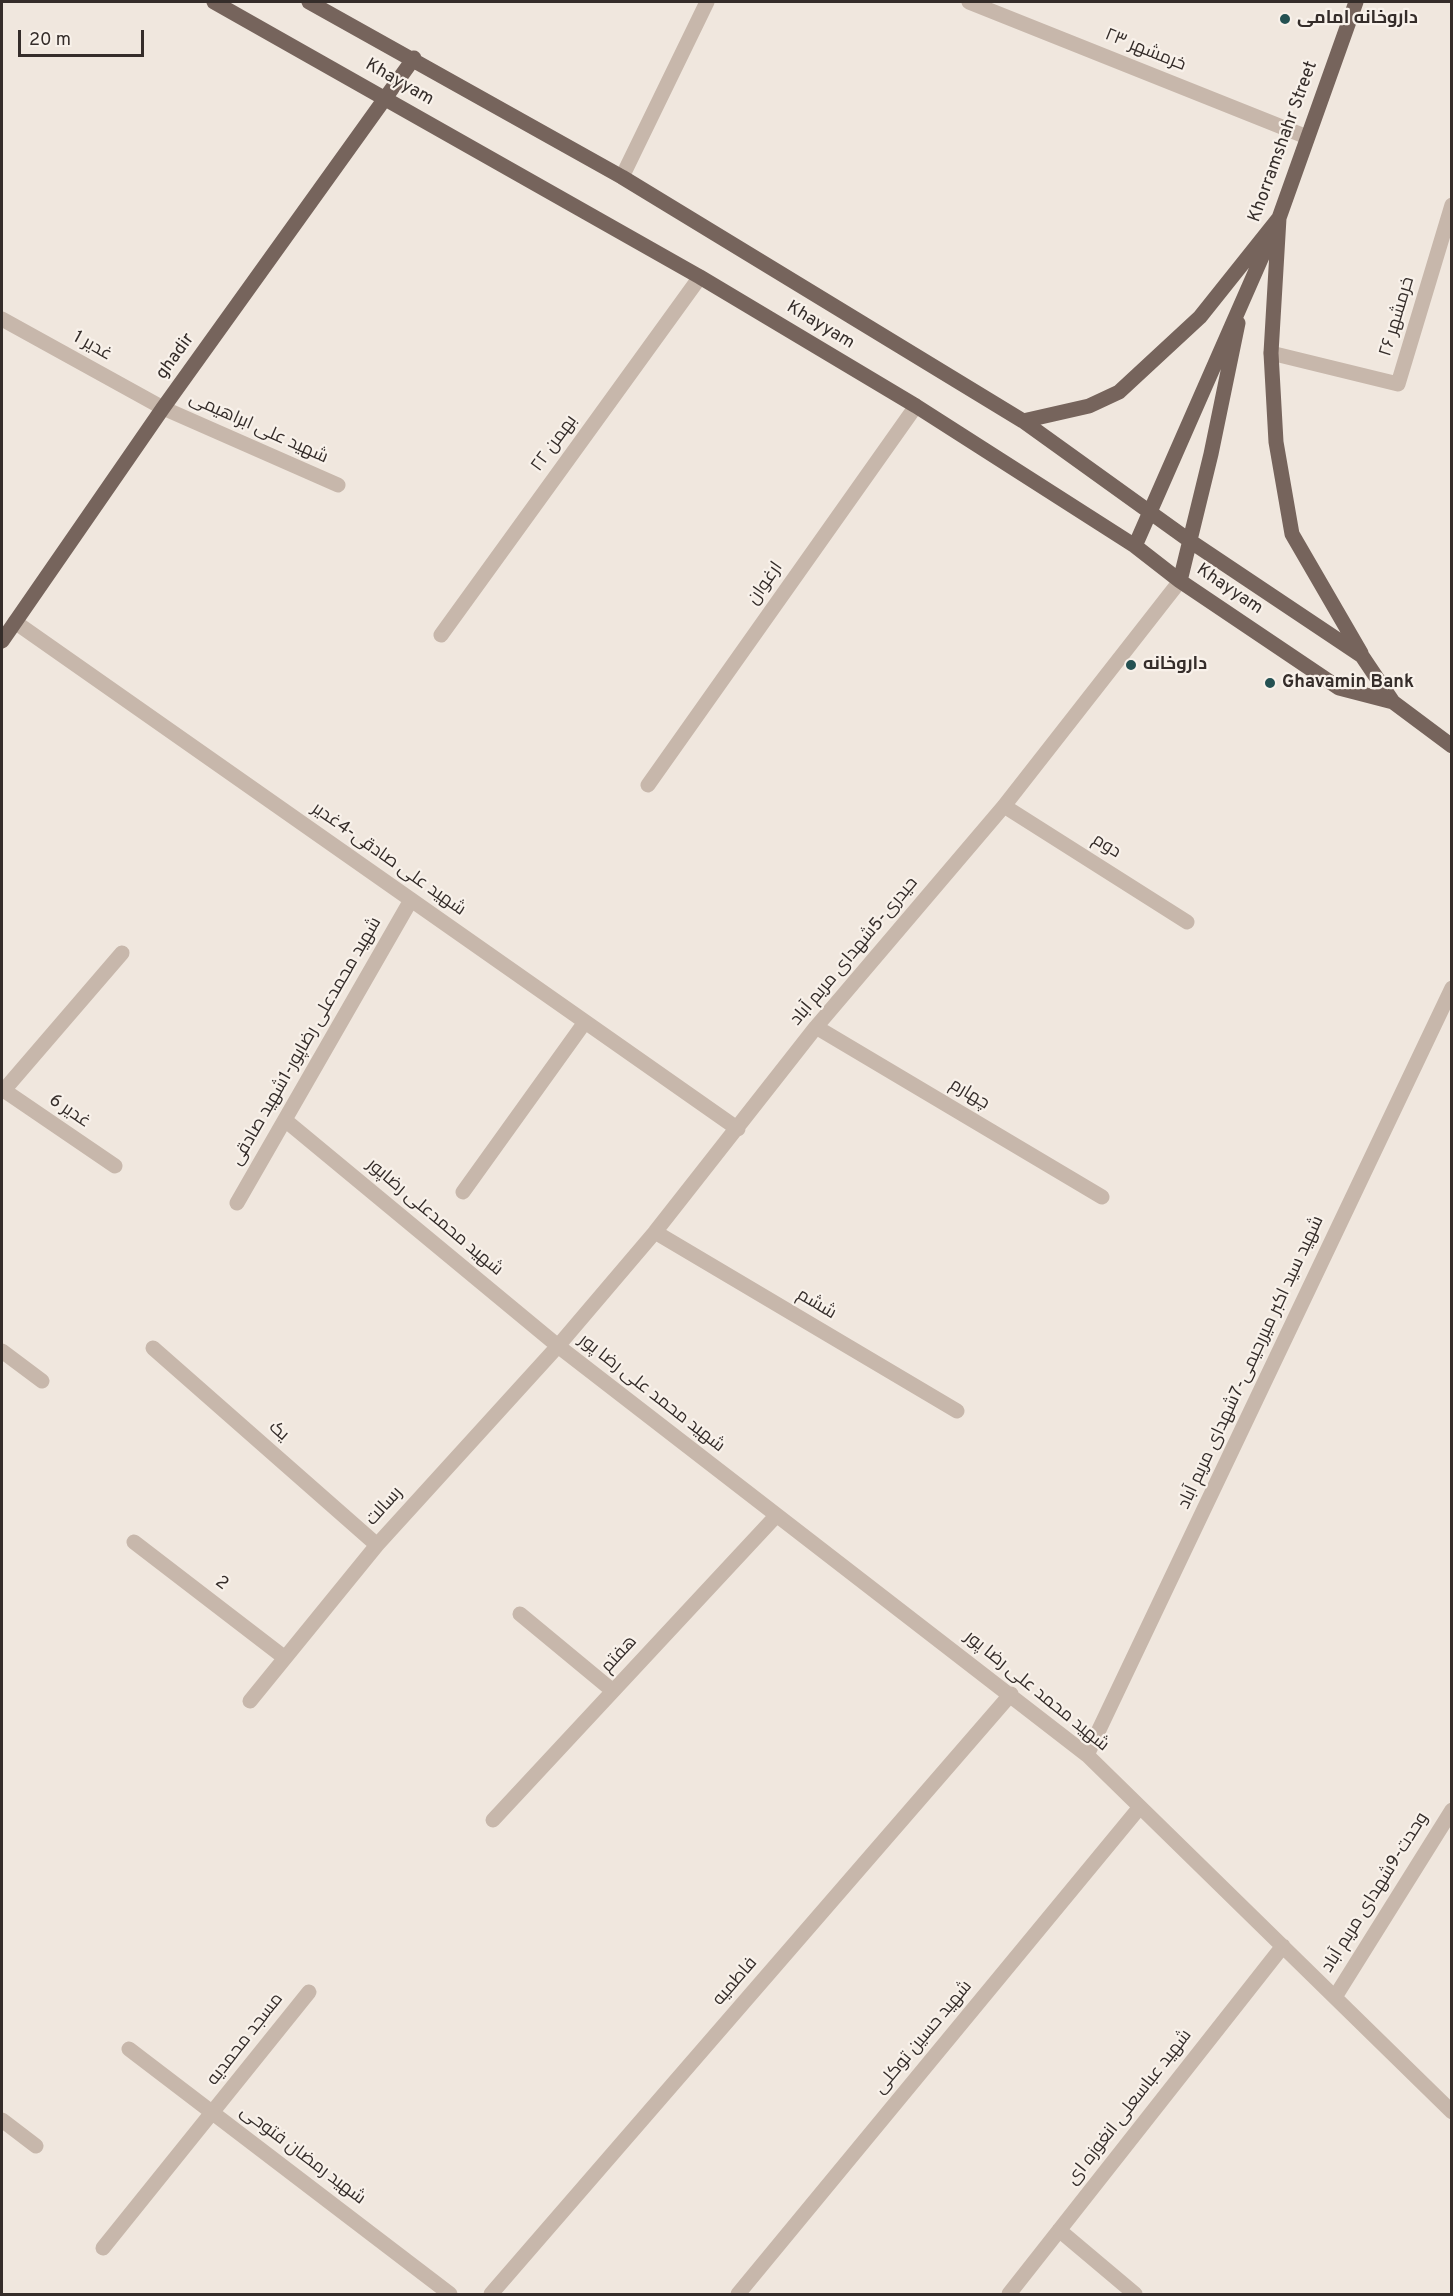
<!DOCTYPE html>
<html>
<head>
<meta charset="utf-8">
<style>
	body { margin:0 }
	#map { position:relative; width:1453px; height:2296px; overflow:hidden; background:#f0e7de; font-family:Overpass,sans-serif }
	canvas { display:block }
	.frame { position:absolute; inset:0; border:3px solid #352d2a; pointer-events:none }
	.scale { position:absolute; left:18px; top:30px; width:126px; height:27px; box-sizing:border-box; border:3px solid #352d2a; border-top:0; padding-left:8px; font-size:18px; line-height:21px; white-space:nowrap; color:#352d2a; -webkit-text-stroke:4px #f8f1ea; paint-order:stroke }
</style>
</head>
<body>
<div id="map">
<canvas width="1453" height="2296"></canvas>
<div class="frame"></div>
<div class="scale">20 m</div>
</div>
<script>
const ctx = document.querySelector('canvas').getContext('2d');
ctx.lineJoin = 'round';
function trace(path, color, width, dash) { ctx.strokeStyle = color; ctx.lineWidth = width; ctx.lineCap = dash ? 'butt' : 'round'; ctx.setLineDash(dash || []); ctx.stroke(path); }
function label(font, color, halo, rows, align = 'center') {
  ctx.font = font + ' Overpass,Cairo,sans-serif'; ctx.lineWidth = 4.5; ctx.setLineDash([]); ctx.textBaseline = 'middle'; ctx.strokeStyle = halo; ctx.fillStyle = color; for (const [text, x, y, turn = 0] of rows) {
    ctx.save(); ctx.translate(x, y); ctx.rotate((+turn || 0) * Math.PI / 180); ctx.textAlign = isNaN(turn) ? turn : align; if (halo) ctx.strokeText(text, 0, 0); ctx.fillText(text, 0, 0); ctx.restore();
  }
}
const minor = new Path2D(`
	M969 2 1307 137
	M622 177 707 2
	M2 319 163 408 338 485
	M1271 353 1398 384 1452 205
	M15 622 738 1129
	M441 635 700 277
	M648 785 916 406
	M1004 806 1187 922
	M816 1027 1102 1197
	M2 1089 115 1166
	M4 1090 122 953
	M285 1120 558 1346 1087 1755 1452 2112
	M463 1192 585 1022
	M237 1203 411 900
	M655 1232 957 1411
	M153 1348 377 1545
	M2 1351 42 1381
	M134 1542 285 1658
	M520 1614 613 1691
	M250 1701 377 1545 558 1346 655 1232 816 1027 1004 806 1180 581
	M1087 1755 1452 988
	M493 1820 776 1516
	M1335 1997 1452 1810
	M129 2049 450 2294
	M2 2120 36 2146
	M1059 2230 1135 2294
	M103 2248 309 1992
	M491 2294 1011 1694
	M738 2294 1140 1807
	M1009 2294 1283 1946`);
const major = new Path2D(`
	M214 2 700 277 916 406 1135 546 1180 581 1339 688 1393 702
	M309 2 622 177 1023 421 1190 541 1362 656 1393 702 1452 746
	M1023 421 1089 406 1119 392 1200 317 1279 218 1271 353 1276 442 1292 534 1361 653
	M1135 546 1279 218 1356 2
	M1180 581 1211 454 1238 323
	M2 641 163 408 414 58`);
const markers = [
	[1285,19,6,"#245152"],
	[1131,665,6,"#245152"],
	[1270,683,6,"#245152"]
];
const poiNames = [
	["داروخانه امامی",1297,19],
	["داروخانه",1143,665],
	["Ghavamin Bank",1282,683]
];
const streetNames = [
	["خرمشهر ۲۳",1145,51,22],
	["Khayyam",399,83,30],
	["Khorramshahr Street",1284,142,-70],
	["خرمشهر ۲۶",1398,317,-73],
	["Khayyam",820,326,31],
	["غدیر 1",92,347,29],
	["ghadir",176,357,-54],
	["شهید علی ابراهیمی",258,429,24],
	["۲۲ بهمن",555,444,-54],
	["ارغوان",766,584,-55],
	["Khayyam",1229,590,34],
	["دوم",1106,847,32],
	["شهید علی صادقی-4غدیر",388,860,35],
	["حیدری-5شهدای مریم آباد",855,952,-50],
	["شهید محمدعلی رضاپور-1شهید صادقی",307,1042,-60],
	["چهارم",969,1095,31],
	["غدیر 6",69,1112,34],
	["شهید محمدعلی رضاپور",434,1218,40],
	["ششم",816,1305,31],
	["شهید سید اکبر میررحیمی-7شهدای مریم آباد",1252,1363,-65],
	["شهید محمد علی رضا پور",651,1394,38],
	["یک",278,1432,41],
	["رسالت",385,1507,-48],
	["2",221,1584,37],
	["هفتم",620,1655,-47],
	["شهید محمد علی رضا پور",1036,1692,39],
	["وحدت-9شهدای مریم آباد",1376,1893,-58],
	["فاطمیه",736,1982,-49],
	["شهید حسین توکلی",924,2038,-50],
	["مسجد محمدیه",246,2040,-52],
	["شهید عباسعلی انغوزه ای",1130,2108,-52],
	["شهید رمضان فتوحی",302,2156,37]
];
trace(minor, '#c7b7ab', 15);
trace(major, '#76645c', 15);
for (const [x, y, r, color] of markers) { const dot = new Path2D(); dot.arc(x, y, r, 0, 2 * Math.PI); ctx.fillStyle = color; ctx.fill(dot); trace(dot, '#f8f1ea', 2); }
label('bold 18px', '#352d2a', '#f8f1ea', poiNames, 'left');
label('18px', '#352d2a', '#f8f1ea', streetNames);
</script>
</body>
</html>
